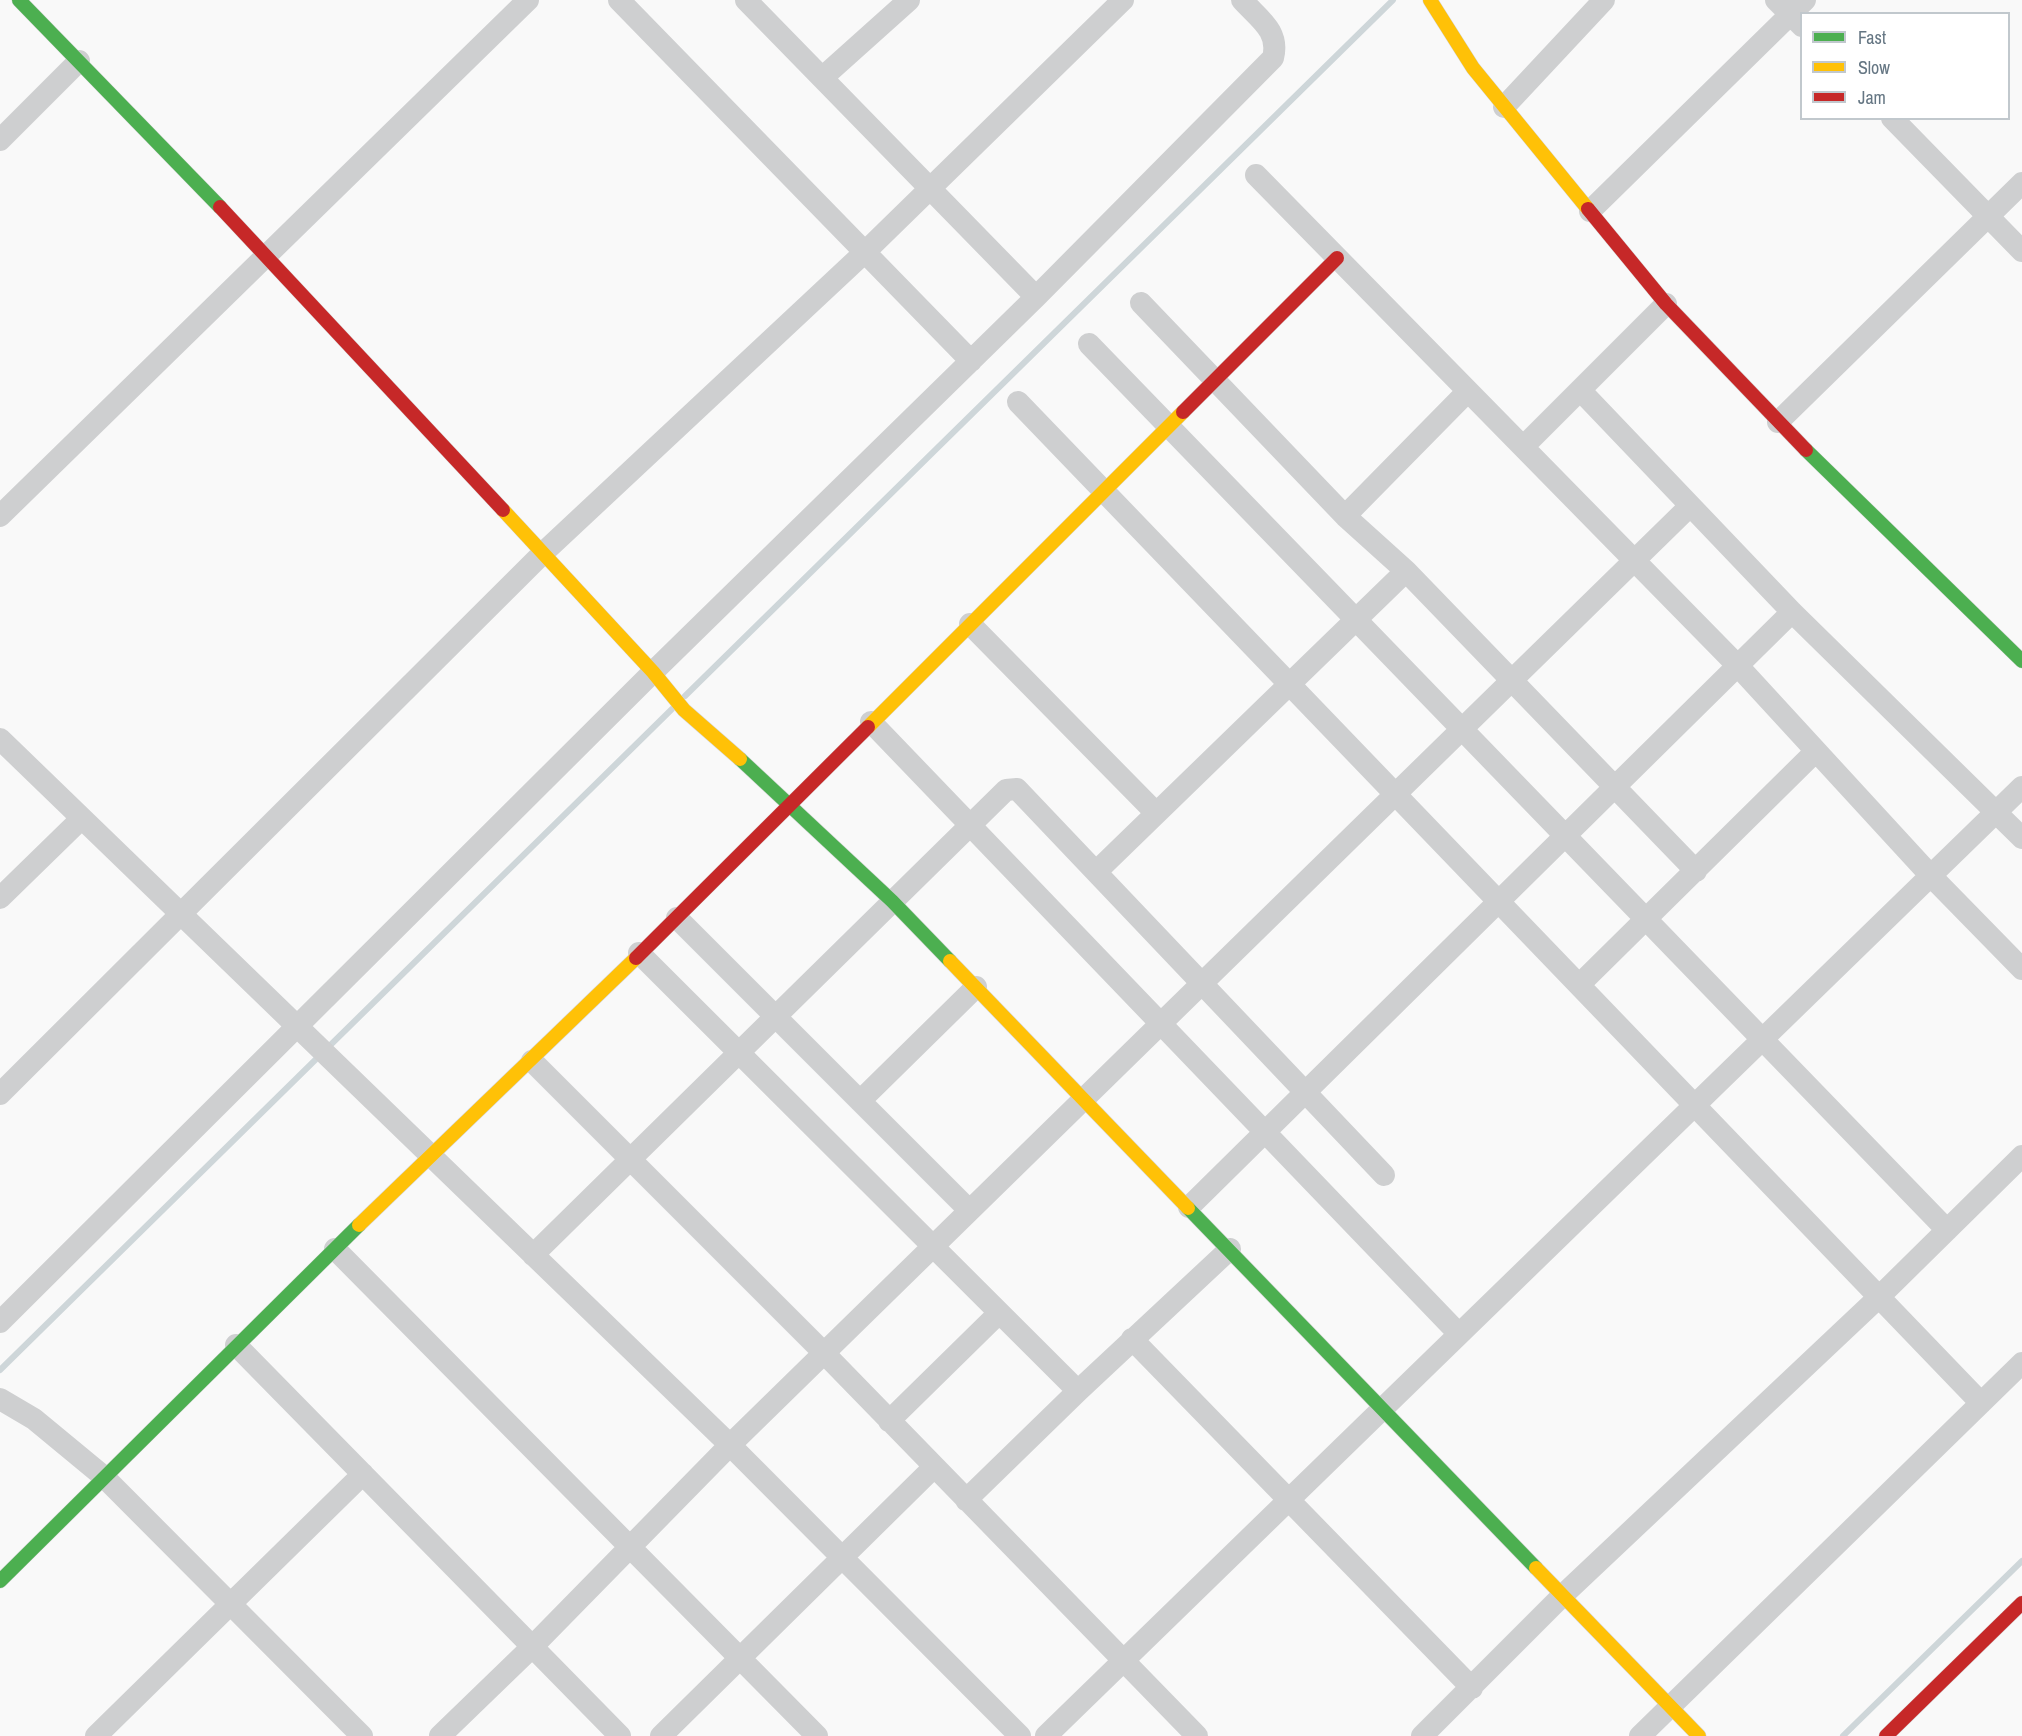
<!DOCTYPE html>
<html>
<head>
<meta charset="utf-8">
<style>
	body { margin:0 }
	#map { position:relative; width:2022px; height:1736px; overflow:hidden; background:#f9f9f9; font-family:"Archivo Narrow",sans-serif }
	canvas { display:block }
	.legend { position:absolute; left:1800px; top:12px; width:210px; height:108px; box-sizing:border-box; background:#fff; border:2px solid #c1c8cd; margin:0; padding:8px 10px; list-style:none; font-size:18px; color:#657683 }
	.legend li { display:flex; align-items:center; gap:12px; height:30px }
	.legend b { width:30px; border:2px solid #c1c8cd }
</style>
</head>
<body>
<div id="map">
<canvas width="2022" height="1736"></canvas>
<ul class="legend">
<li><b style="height:8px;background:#4caf50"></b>Fast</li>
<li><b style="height:8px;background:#ffc107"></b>Slow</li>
<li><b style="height:8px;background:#c62828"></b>Jam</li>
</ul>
</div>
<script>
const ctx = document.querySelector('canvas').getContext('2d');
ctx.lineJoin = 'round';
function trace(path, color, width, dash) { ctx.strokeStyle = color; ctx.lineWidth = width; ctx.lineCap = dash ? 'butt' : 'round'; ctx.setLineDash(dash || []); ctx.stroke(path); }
const stream = new Path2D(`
	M685 696 1393 0
	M0 1370 672 709
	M1843 1736 2022 1561`);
const street = new Path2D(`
	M619 0 971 361
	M746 0 1036 297
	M1776 0 1802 26
	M822 78 909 0
	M1504 107 1604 0
	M1892 118 2022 251
	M0 140 79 61
	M1256 175 1738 666 1931 876 2022 969
	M1590 211 1805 0
	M1141 303 1345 516 1406 571 1696 871
	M1089 344 1947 1230
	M1580 390 1792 612 2022 838
	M1018 402 1981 1403
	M1778 422 2022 183
	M1523 447 1666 304
	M0 516 528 0
	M1345 516 1468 391
	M970 624 1156 813
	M871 722 1459 1334
	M0 739 730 1445 1020 1736
	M1096 872 1406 571
	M0 898 81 819
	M677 918 969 1210
	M639 953 1078 1391
	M1579 985 1816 751
	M532 1061 824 1353 1197 1736
	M0 1094 543 553 865 252 1123 0
	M860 1101 976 987
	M1189 1207 1792 612
	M335 1249 817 1736
	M533 1255 1006 790 1017 789 1384 1175
	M0 1322 653 672 1036 297 1273 58C1280 31 1259 19 1242 0
	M1132 1339 1472 1688
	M236 1345 620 1736
	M0 1399 34 1419 103 1476 362 1736
	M889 1421 999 1313
	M966 1500 1078 1391 1230 1249
	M96 1736 363 1474
	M440 1736 532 1647 730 1445 1690 506
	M661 1736 934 1467
	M1046 1736 2022 787
	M1422 1736 1563 1595 1879 1297 2022 1156
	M1640 1736 2022 1363`);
const fast = new Path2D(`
	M19 0 220 207
	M1806 450 2022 661
	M740 759 892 901 950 961
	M1188 1208 1536 1568
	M0 1581 359 1225`);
const slow = new Path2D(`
	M1430 0 1473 68 1588 209
	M503 510 653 672 684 710 740 759
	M868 727 1183 412
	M950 961 1188 1208
	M359 1225 636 958
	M1536 1568 1699 1736`);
const jam = new Path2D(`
	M220 207 503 510
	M1588 209 1666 304 1806 450
	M1183 412 1337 258
	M636 958 868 727
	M1886 1736 2022 1603`);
trace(stream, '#ced6d9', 6);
trace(fast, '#d5d6d7', 15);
trace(slow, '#d5d6d7', 15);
trace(jam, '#d5d6d7', 15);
trace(street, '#cecfd0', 22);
trace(fast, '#4caf50', 14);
trace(slow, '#ffc107', 14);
trace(jam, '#c62828', 14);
</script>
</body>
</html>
